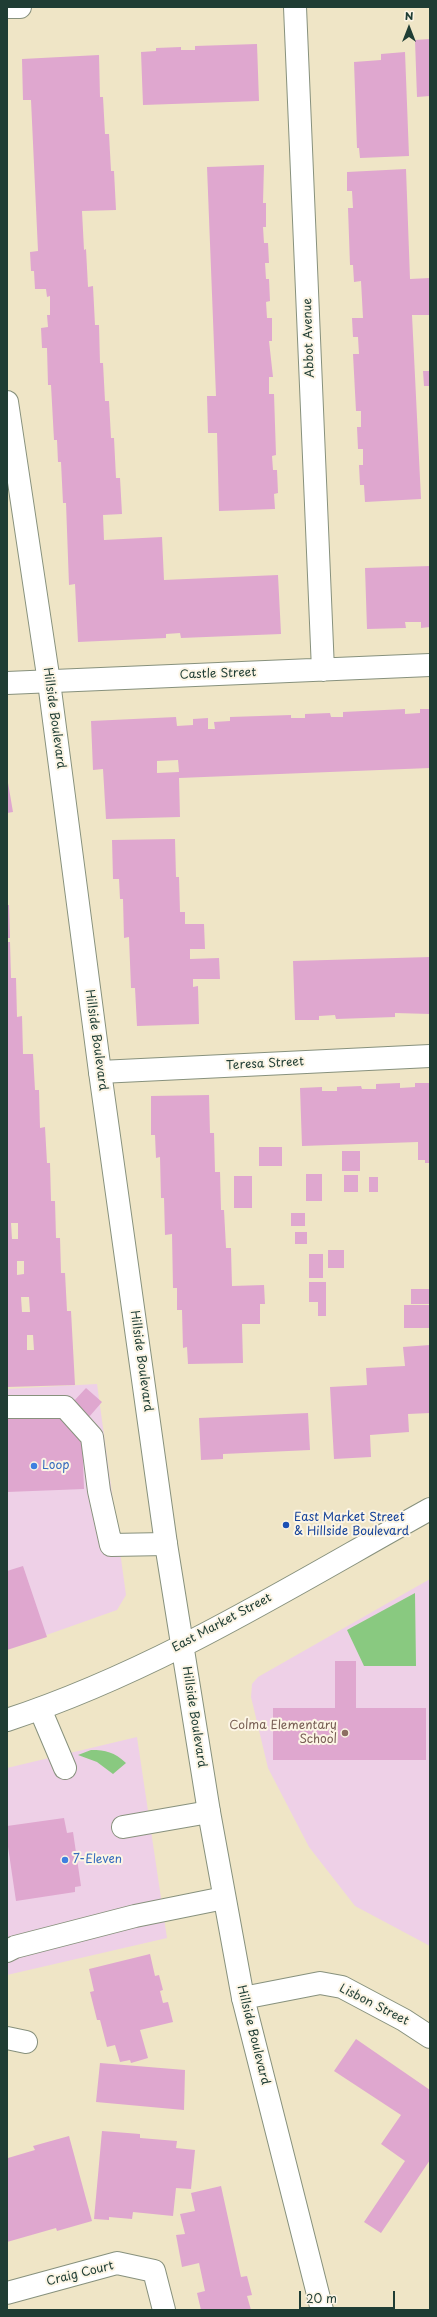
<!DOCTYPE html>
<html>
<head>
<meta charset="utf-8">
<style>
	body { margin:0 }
	#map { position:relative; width:437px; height:2317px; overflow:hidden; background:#efe5c6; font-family:"Playpen Sans",sans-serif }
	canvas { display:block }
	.frame { position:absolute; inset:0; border:8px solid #1f3d34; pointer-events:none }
	.north { position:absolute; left:389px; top:8px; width:40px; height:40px; -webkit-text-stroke:3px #fcf5e5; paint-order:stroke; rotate:0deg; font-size:11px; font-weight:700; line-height:16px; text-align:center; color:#1f3d34 }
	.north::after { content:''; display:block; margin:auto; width:14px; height:18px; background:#1f3d34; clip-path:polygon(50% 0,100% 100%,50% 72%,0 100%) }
	.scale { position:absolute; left:299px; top:2291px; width:96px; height:18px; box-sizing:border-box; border:2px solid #1f3d34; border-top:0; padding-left:5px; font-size:12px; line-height:14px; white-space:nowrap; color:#1f3d34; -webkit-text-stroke:3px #fcf5e5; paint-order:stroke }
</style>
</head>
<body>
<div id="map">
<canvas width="437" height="2317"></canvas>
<div class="frame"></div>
<div class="north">N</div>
<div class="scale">20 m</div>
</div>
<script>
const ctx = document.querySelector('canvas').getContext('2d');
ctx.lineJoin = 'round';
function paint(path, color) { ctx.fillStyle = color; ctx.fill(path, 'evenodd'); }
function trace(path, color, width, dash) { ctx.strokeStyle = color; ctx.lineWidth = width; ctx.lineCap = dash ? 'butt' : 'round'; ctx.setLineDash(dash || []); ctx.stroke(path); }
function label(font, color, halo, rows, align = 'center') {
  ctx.font = font + ' "Playpen Sans",sans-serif'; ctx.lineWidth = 4; ctx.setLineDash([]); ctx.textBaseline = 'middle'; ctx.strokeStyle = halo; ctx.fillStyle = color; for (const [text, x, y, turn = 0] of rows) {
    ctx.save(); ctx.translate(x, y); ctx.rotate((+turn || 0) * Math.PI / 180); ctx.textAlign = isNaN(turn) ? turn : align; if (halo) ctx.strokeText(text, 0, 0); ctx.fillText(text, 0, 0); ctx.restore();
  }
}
const built = new Path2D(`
	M97 1384 126 1595 117 1610 7 1649V1389Z
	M430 1579V1946L355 1906 309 1847 268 1768 251 1697 252 1684 258 1677Z
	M137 1737 167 1938 7 1975V1768Z`);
const green = new Path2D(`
	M415 1593 416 1666H364L347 1630Z
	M91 1750C106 1750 114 1752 126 1763L113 1774 97 1762 78 1755Z`);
const building = new Path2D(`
	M430 39V96L417 97 415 40Z
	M257 44 259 101 143 105 141 52 156 51V48L181 47V50H195V46Z
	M405 52 409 156 360 158 359 148H357L354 62 381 60V54Z
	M99 55 100 97H103L105 134H109L111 171H114L116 210 82 211 84 250 86 249 88 287 93 286 95 325H99L100 363H103L105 401H109L111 438H114L116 478H120L122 514 103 515 104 540 162 537 164 580 278 575 281 634 181 638 180 633 166 634V638L78 642 75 584 69 585 66 503H63L61 462H58L57 440H54L51 385H48L47 348H42L41 328 48 327 47 315H50V296L47 297 46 289H35L34 271H31L30 252 38 251 31 100H23L22 59Z
	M264 165 263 203H266V227H263L264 243H268L269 263H265L266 279H269L270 301 266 302 267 318H272V341H269L273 377H269V394H274L276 455 272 456 273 470H277L278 493 274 494 275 509 219 511 217 433H208L207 396H216L207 167Z
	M406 169 410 279 430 278V315H412L421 499 365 502 364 485H360L359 465H363V449H358L357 427H361V411H356L353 354H359L358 337H353L352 318H363L361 281 354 282 353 265H350L348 208H353L352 191H347V172Z
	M423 371H430V386H424Z
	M430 566V627L421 628V622H405L406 628 367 629 365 568Z
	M405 709V714L420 713V709H430V768L179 778 180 817 106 819 103 769 93 770 91 721 176 717 177 726 193 725V719L208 718V729H215L214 722 230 721V717L291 715V718H305V714L330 713 331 717H343V712ZM178 760 179 772 157 773V761Z
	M7 777 13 812 7 813Z
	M175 839 176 877H179L180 912H185V924H204L205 949H190V959L219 958 220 979H193V987L198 986 199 1024 137 1026 135 988H131L129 937 124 938 123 899H120L119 879H113L112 840Z
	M7 905H9L10 938H7Z
	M7 942H10L11 978H16L17 1017 22 1016 23 1054H33L35 1090H39L40 1128 45 1127 47 1163H50L51 1201H55L56 1238H60L61 1273H65L67 1311H71L75 1385 7 1387ZM11 1223H18V1239H12ZM17 1261H24V1274L17 1275ZM21 1297H29L30 1312H22ZM27 1335H33L34 1350H27Z
	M430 957V1014L395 1013V1017L336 1019 335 1015 319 1016V1020H295L293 961Z
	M400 1083V1088L415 1087V1083H430V1163H425V1160H418V1142L302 1146 300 1088 322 1087V1091H337V1087L361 1086 362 1089H376V1084Z
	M209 1095 210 1133H214L215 1172H220L221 1210H224L226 1248H231L232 1286 264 1285 265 1304H260V1324H242L243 1363 188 1364 187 1347 183 1348 182 1310H177V1288H173L172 1234 165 1235 164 1198H161L160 1157 156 1158 155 1135H151V1096Z
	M259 1147H282V1166H259Z
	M342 1151H360V1171H342Z
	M306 1174H322V1201H306Z
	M344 1175H358V1192H344Z
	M234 1176H252V1208H234Z
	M369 1177H378V1192H369Z
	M291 1213H305V1226H291Z
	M295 1232H307V1244H295Z
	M328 1250H344V1268H328Z
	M309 1254H323V1278H309Z
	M309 1282H326V1316H318V1302H309Z
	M411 1289H430V1304H411Z
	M404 1305H430V1328H404Z
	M430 1345V1413L408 1414 409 1432 370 1435 371 1457 334 1459 330 1387 367 1385 366 1368 405 1366 403 1347Z
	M86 1388 102 1402 89 1417 73 1402Z
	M56 1413 82 1436 84 1489 7 1492V1415Z
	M308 1413 310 1450 223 1454V1459L201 1460 199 1418Z
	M23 1566 47 1637 7 1650V1571Z
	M335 1661H356V1708H426V1760H273V1708H335Z
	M64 1818 67 1833 73 1832 81 1886 75 1887V1892L16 1901 7 1840V1826Z
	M150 1954 155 1976 159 1975 163 1990 160 1991 163 2003 168 2002 173 2022 140 2030 148 2058 131 2063 130 2060 120 2062 115 2045 107 2047 100 2020H97L90 1992 94 1991 89 1969Z
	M356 2039 430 2090V2160L381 2233 364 2222 405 2161 381 2144 401 2115 334 2071Z
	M100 2063 185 2070 184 2110 96 2102Z
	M102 2131 140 2134V2138L177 2141 176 2148 195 2150 191 2189 176 2188 173 2216 133 2212 132 2219 109 2217V2220L94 2219Z
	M69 2136 92 2221 57 2231 56 2228 7 2242 8 2158 35 2150 33 2146Z
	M221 2186 241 2277 247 2276 252 2295 247 2296 251 2310H201L197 2293 205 2291 199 2263 182 2267 176 2235 185 2234 180 2214 195 2211 191 2193Z`);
const minor = new Path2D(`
	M7 7H20
	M295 7 323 670
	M7 683 430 665
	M100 1072 430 1056
	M7 1407H65L92 1437 99 1491 111 1545 166 1544
	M40 1709 65 1768
	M123 1827 209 1812
	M7 1951 15 1947 135 1916 224 1898
	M243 1998 320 1983 342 1987 404 2020 430 2037
	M7 2038 26 2042
	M7 2293 117 2263 154 2271 164 2310`);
const major = new Path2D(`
	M7 402 49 682 100 1072 166 1544 209 1812 243 1998 322 2310
	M7 1720C157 1671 293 1585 430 1509`);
const markers = [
	[34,1466,4,"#3f7fe0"],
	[286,1525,4,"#1a4fb4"],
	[345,1733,4,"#8d6e63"],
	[65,1860,4,"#3f7fe0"]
];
const streetNames = [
	["Abbot Avenue",309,338,-92],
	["Castle Street",218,674,-2],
	["Hillside Boulevard",54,718,82],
	["Hillside Boulevard",96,1040,82],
	["Teresa Street",265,1064,-3],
	["Hillside Boulevard",141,1361,82],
	["East Market Street",222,1623,-28],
	["Hillside Boulevard",194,1717,81],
	["Lisbon Street",374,2005,27],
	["Hillside Boulevard",253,2035,76],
	["Craig Court",80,2274,-14]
];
const shopNames = [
	["Loop",42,1466],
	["7-Eleven",73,1860]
];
const transitNames = [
	["East Market Street",294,1518],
	["& Hillside Boulevard",294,1532]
];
const educationNames = [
	["Colma Elementary",337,1726],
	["School",337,1740]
];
paint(built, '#eed0e7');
paint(green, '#89c980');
paint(building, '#dfa7cf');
trace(minor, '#87917d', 24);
trace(major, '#87917d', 24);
trace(minor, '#fff', 22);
trace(major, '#fff', 22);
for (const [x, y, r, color] of markers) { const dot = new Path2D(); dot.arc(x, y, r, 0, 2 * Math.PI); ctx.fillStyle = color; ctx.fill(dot); trace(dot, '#fcf5e5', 1.5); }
label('12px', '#1f3d34', '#fcf5e5', streetNames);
label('12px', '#366cbe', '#fcf5e5', shopNames, 'left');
label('12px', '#164399', '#fcf5e5', transitNames, 'left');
label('12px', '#785e54', '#fcf5e5', educationNames, 'right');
</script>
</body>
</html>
